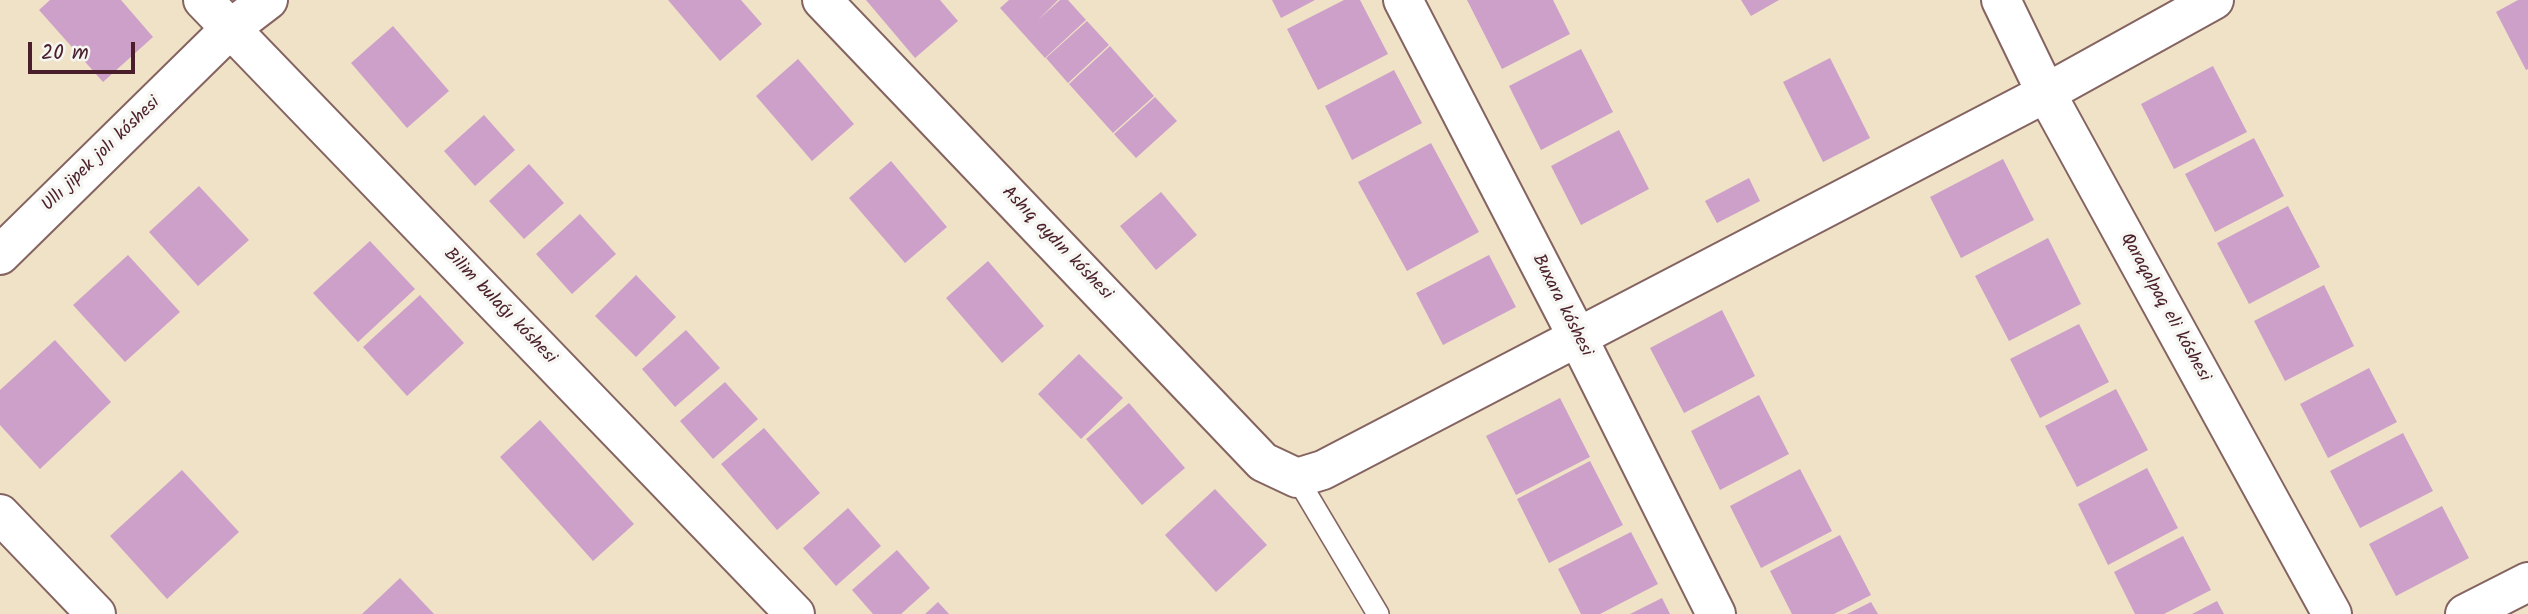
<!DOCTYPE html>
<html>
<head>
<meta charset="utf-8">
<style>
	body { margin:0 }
	#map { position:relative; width:2528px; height:614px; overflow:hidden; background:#efe2c6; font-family:Kalam,sans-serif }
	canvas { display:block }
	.scale { position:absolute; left:28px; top:42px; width:107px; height:32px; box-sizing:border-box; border:4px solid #4a1f2b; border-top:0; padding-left:9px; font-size:21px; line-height:24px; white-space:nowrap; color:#4a1f2b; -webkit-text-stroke:5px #f6f6f2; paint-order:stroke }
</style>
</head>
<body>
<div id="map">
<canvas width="2528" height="614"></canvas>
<div class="scale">20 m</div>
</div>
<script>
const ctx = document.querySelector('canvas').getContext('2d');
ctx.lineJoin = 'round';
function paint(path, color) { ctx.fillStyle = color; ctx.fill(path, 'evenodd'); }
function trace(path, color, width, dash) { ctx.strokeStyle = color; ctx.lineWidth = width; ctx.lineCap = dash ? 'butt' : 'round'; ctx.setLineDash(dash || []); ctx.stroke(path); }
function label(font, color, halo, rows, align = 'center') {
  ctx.font = font + ' Kalam,sans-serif'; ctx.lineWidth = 7; ctx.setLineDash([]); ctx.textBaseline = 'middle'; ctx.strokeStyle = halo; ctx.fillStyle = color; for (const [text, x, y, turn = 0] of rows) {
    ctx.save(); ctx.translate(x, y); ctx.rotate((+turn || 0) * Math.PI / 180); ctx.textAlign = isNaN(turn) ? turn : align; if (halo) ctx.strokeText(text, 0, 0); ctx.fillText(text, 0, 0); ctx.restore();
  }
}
const building = new Path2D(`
	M50 0H121L153 37 103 82 39 10Z
	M668 0H741L762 24 720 61Z
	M866 0H940L958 21 915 58Z
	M1009 0H1058L1038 20 1060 0H1068L1086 20 1045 58 1000 8Z
	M1272 0H1315L1281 18Z
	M1344 0H1360L1388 54 1318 90 1287 29Z
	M1467 0H1553L1570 34 1502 69Z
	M1741 0H1779L1751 16Z
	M2518 0H2528V69L2526 70 2496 12Z
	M1087 21 1109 45 1068 83 1046 58Z
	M393 26 449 91 407 128 351 63Z
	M1110 46 1154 96 1113 133 1069 84Z
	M1581 49 1613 112 1541 150 1509 86Z
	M1830 58 1870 138 1823 162 1783 82Z
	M798 59 854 124 812 161 756 96Z
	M2213 66 2247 132 2174 169 2141 104Z
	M1394 70 1422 123 1352 160 1325 106Z
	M1155 97 1177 121 1136 158 1114 134Z
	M484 115 515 150 475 186 444 151Z
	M1619 130 1649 189 1581 225 1551 166Z
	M2254 138 2284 196 2215 232 2185 174Z
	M1431 143 1479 232 1407 271 1358 182Z
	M2003 159 2034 220 1961 258 1930 197Z
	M891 161 947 227 905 263 849 198Z
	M529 164 564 203 524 239 489 201Z
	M1749 178 1760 201 1717 223 1705 201Z
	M199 186 249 240 198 286 149 232Z
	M1161 192 1197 235 1156 270 1120 226Z
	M2288 206 2320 267 2249 304 2217 243Z
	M580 214 616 254 572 294 536 254Z
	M2048 238 2081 304 2009 341 1975 276Z
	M370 241 415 289 358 342 313 293Z
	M128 255 180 312 125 362 73 305Z
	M1489 255 1516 307 1443 345 1416 293Z
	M988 261 1044 326 1002 363 946 298Z
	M636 275 676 317 636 357 595 316Z
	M2324 285 2354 346 2285 381 2254 321Z
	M420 295 464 343 407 396 363 347Z
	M1722 310 1755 376 1684 413 1650 348Z
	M2079 324 2109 382 2040 418 2010 359Z
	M686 330 720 368 675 407 642 369Z
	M55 340 111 402 40 469 0 425V390Z
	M1079 354 1123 398 1081 439 1038 394Z
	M2369 368 2397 422 2328 458 2300 404Z
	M725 382 758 419 713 459 680 421Z
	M2116 389 2148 450 2077 487 2045 426Z
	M1759 395 1789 454 1720 490 1691 431Z
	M1560 398 1590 457 1516 495 1486 436Z
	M1129 403 1185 468 1142 505 1086 439Z
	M540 420 634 524 593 561 500 457Z
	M764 428 820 493 777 530 721 464Z
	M2403 433 2433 491 2360 528 2330 471Z
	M1590 461 1623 525 1549 563 1517 499Z
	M2147 468 2178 528 2108 565 2078 504Z
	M1800 469 1832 531 1761 568 1730 506Z
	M182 470 239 532 167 599 110 536Z
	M1215 489 1267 545 1216 592 1165 535Z
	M2442 506 2469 558 2396 596 2369 544Z
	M848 508 881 546 836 586 803 548Z
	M1631 532 1658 584 1600 614H1581L1558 569Z
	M1840 535 1871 595 1834 614H1792L1770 571Z
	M2183 536 2211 590 2164 614H2135L2114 572Z
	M897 550 930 588 901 614H873L852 590Z
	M400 578 434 614H362Z
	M1662 598 1670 614H1630Z
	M2217 601 2224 614H2192Z
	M938 602 949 614H925Z
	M1871 602 1878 614H1847Z`);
const service = new Path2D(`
	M1297 478 1378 614`);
const minor = new Path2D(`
	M203 0 795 614
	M822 0 1263 462 1297 478 1323 470 2046 93 2214 0
	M1403 0 1577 336 1716 614
	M2001 0 2046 93 2332 614
	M0 255 230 29 268 0
	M0 514 96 614
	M2465 614 2528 582`);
const streetNames = [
	["Ullı jipek jolı kóshesi",102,155,-44],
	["Ashıq aydın kóshesi",1056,244,46],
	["Buxara kóshesi",1561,306,63],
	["Bilim bulaǵı kóshesi",499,307,46],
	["Qaraqalpaq eli kóshesi",2164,308,61]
];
paint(building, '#cda0ca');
trace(service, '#846361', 24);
trace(minor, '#846361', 42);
trace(service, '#fff', 21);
trace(minor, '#fff', 38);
label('18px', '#4a1f2b', '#f6f6f2', streetNames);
</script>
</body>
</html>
